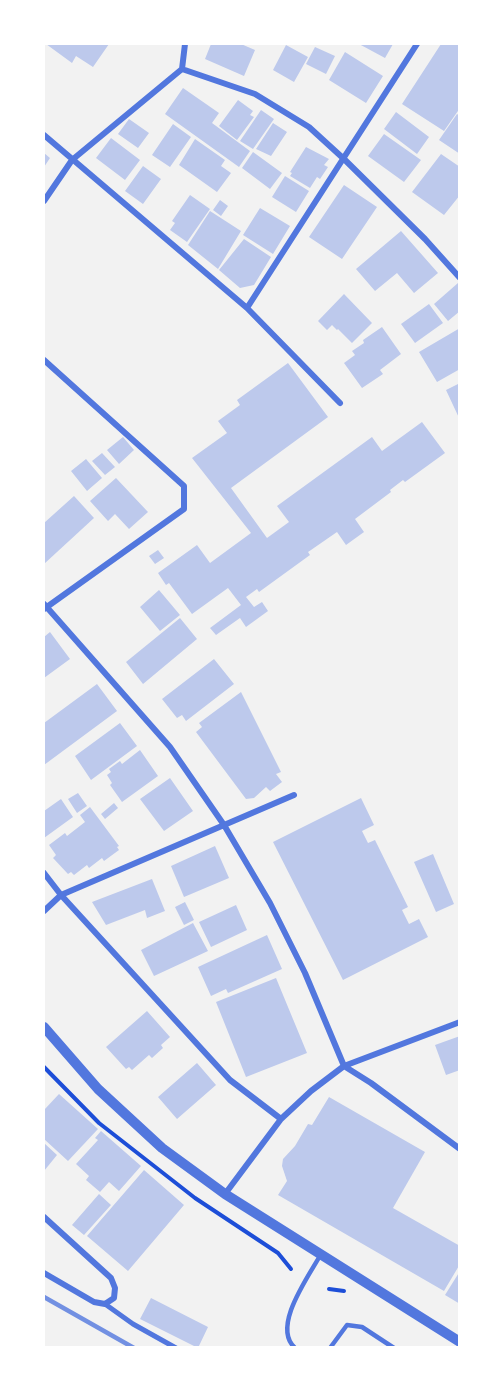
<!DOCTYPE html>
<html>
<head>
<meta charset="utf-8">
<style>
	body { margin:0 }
	#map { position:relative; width:503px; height:1391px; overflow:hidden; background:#f2f2f2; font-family:Ubuntu,sans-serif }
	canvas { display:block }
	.frame { position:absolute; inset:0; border:45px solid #fff; pointer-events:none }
</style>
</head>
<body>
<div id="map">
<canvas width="503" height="1391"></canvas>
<div class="frame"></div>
</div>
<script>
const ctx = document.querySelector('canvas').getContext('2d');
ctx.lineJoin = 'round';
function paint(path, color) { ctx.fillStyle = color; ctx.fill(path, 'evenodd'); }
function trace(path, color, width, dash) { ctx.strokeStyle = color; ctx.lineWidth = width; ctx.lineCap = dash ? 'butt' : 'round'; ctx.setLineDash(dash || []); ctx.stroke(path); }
const building = new Path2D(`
	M46 44H109L93 67 76 56 72 63Z
	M211 44H241L255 50 244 76 205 59Z
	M359 44H393L385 58Z
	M441 44H460V108L444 131 402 104Z
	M286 45 308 57 294 82 273 70Z
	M315 47 335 56 326 74 306 64Z
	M345 52 383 76 366 103 329 80Z
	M183 88 219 113 212 123 250 151 239 167 165 114Z
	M238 100 253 111 250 115 254 117 237 140 219 126Z
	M261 110 274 119 253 149 240 141Z
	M396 112 429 137 417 154 384 129Z
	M457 114 460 116V154L439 140Z
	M129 119 149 133 138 148 118 134Z
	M273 123 287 132 271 156 256 149Z
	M173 124 191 137 170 167 152 155Z
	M384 134 421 160 404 182 368 156Z
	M111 138 140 160 125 180 96 158Z
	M195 139 225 160 221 166 231 173 217 192 179 165Z
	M306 147 329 159 324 165 328 167 320 179 317 177 310 188 290 176 292 173 290 172Z
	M253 152 282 173 270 189 242 168Z
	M44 153 50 158 44 167Z
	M441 154 460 167V195L444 215 412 192Z
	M143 166 161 179 143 204 125 191Z
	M285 176 309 191 296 212 272 197Z
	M344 185 377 207 342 259 309 237Z
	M190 195 210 209 187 242 170 230 175 223 172 221Z
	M220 200 228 206 221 216 213 210Z
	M260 208 290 226 273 254 243 235Z
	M210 211 241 231 218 269 188 245Z
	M401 231 438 273 414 293 397 273 375 291 356 269Z
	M244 239 271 257 254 285 240 288 219 270Z
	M458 283 460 311 448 321 434 304Z
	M344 294 372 323 352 343 338 329 337 330 332 325 327 330 318 321Z
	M429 304 443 323 415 343 401 324Z
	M382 327 401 354 380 370 383 374 362 388 344 363 355 355 352 351 364 343 363 340Z
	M460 328V369L437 382 419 352Z
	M288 363 328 417 231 488 267 538 289 522 277 506 372 437 382 451 422 422 445 453 405 482 403 480 390 490 391 492 355 519 364 532 346 545 337 532 311 550 308 552 310 555 259 592 257 589 246 597 254 607 262 602 268 611 246 627 240 618 216 635 210 628 241 605 228 588 192 614 169 583 166 585 158 573 197 545 210 563 251 533 192 458 227 433 218 421 240 405 237 400Z
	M460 383V420L446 390Z
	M123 437 134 450 119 464 107 450Z
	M102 453 115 467 105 475 92 461Z
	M86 459 102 478 87 491 71 471Z
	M116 478 148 512 129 529 115 514 108 521 90 501Z
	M74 496 94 518 44 564V523Z
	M158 550 164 558 155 564 149 556Z
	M159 590 180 615 160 631 140 607Z
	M180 618 197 639 143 684 126 662Z
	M50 632 70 659 44 678V637Z
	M214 659 234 684 186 721 182 715 177 718 162 699Z
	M97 684 117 711 44 765V723Z
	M241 692 281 772 276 774 282 782 270 791 266 787 254 798 246 799 196 732 202 727 199 723Z
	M120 723 137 746 91 780 75 756Z
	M140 750 158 776 122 802 110 785 112 783 107 775 111 772 109 769 120 761 122 764Z
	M170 778 193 811 164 831 140 799Z
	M78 793 87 806 77 813 68 799Z
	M361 798 374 825 362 831 368 843 375 840 408 907 402 910 409 924 419 919 428 937 343 980 273 842Z
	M61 799 73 817 44 838V811Z
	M114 803 118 808 105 819 101 814Z
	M90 807 119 846 117 847 119 850 104 861 102 858 89 868 87 865 74 875 71 872 68 874 53 858 56 855 49 845 65 833 67 836 85 822 80 815Z
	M215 846 229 878 184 897 171 866Z
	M433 854 454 904 436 912 414 862Z
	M152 879 165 911 147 918 145 910 106 925 92 902Z
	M185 902 194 920 184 925 175 907Z
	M236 905 247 930 211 947 199 922Z
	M193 923 208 951 154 976 141 950Z
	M267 935 282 969 228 993 226 989 211 996 198 967Z
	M276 978 307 1053 246 1077 216 1002Z
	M147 1011 170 1037 161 1045 163 1048 152 1058 149 1055 132 1070 129 1067 126 1069 106 1047Z
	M460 1036V1070L446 1075 435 1045Z
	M197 1063 216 1085 177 1119 158 1097Z
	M59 1094 98 1129 68 1161 44 1139V1110Z
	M329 1097 425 1152 393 1208 460 1246V1264L444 1291 278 1195 287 1181 282 1166 283 1159 295 1146 308 1124 312 1125Z
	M101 1131 141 1166 119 1191 109 1182 100 1192 86 1180 89 1176 76 1164 98 1140 95 1138Z
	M44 1143 57 1155 44 1171Z
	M144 1170 184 1205 128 1271 87 1236Z
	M99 1194 111 1205 84 1235 72 1225Z
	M460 1271V1304L445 1295Z
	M151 1298 208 1327 198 1348 140 1319Z`);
const path = new Path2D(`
	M44 1067 99 1123 195 1198 278 1253 291 1269
	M329 1289 344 1291`);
const service = new Path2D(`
	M295 1348C271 1327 309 1276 321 1254
	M330 1348 347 1325 362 1327 394 1348`);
const pedestrian = new Path2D(`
	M105 1304 133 1324 176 1348`);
const minor = new Path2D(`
	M182 69 185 44
	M44 135 247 308 340 403
	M44 201 72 160 182 69 255 94 309 127 344 159 425 239 460 278
	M247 308 417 44
	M44 360 184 486V509L44 609
	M44 604 170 747 224 825 270 903 305 973 344 1066 371 1083 460 1149
	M44 873 61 895 230 1080 281 1119
	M44 911 61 895 294 795
	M225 1194 281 1119 311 1091 344 1066 460 1022
	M44 1217 111 1278 115 1288 114 1298 105 1304 94 1302 44 1273`);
const tertiary = new Path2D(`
	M44 1027 98 1089 162 1148 225 1194 460 1342`);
const rail = new Path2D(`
	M44 1297 134 1348`);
paint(building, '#bdc9ec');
trace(path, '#1d4ed8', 4);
trace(service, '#5277de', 4.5);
trace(pedestrian, '#5277de', 5);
trace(minor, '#5277de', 6);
trace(tertiary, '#5277de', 10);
trace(rail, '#7290e2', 4.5);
</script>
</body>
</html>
